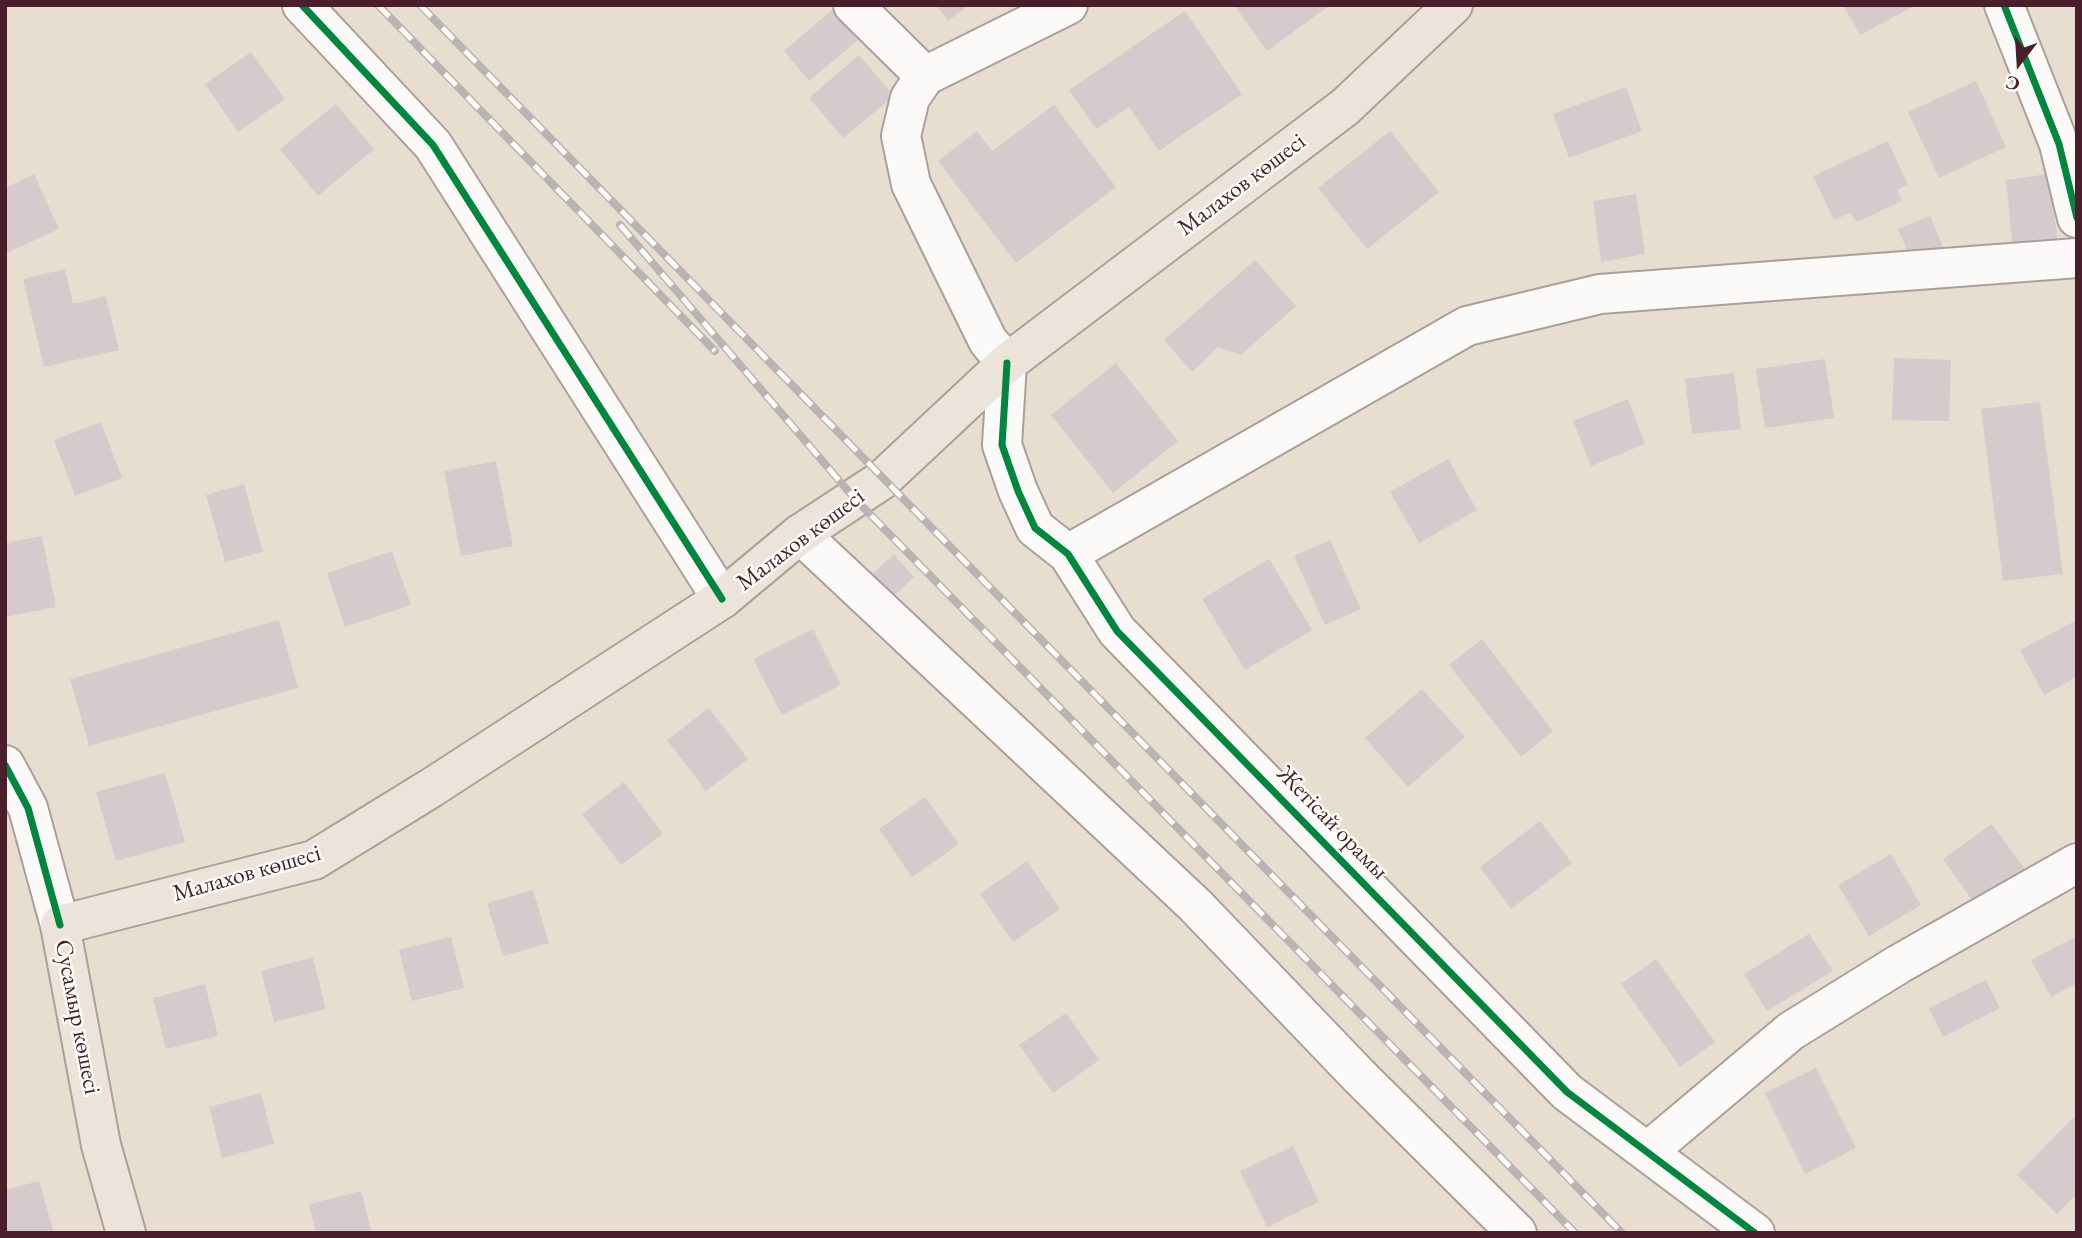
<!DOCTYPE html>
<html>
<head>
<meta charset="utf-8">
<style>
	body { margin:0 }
	#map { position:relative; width:2082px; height:1238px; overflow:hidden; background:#e7decf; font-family:"EB Garamond",serif }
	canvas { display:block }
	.frame { position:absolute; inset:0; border:7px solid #4a1f2b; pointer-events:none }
	.north { position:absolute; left:1984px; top:28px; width:70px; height:70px; -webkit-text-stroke:5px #fdfcf7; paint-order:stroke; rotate:197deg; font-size:19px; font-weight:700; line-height:28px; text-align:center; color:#4a1f2b }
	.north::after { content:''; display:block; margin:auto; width:24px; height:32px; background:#4a1f2b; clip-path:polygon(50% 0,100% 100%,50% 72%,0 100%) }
</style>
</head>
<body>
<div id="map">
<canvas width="2082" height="1238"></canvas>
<div class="frame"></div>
<div class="north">С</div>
</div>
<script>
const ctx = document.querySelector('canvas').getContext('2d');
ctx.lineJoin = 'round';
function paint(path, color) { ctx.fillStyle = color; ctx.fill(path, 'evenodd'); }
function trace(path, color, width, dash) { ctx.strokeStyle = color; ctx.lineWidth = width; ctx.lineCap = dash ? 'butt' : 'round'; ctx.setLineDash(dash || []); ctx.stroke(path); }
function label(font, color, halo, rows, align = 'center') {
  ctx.font = font + ' "EB Garamond",serif'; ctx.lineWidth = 5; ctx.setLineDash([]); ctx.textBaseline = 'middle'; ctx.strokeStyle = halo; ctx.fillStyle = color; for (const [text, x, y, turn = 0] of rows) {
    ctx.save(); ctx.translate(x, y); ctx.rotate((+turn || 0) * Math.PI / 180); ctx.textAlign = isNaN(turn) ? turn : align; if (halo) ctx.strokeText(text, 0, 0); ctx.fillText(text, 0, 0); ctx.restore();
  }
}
const building = new Path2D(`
	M936 5H969L948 21Z
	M1234 5H1330L1267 51Z
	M1843 5H1916L1860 35Z
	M832 10 858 40 809 81 784 51Z
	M1185 11 1242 94 1159 151 1129 107 1096 129 1069 90Z
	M251 52 285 99 238 132 205 84Z
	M859 55 894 96 843 138 809 98Z
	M1976 81 2006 147 1939 178 1908 112Z
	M1626 87 1642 131 1569 158 1553 114Z
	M336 104 374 149 318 196 280 149Z
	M1054 105 1116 187 1016 263 938 161 977 131 992 151Z
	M1390 131 1439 192 1367 249 1318 188Z
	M1888 141 1908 185 1897 190 1902 201 1857 222 1850 213 1834 220 1813 176Z
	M34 174 59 229 5 254V188Z
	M2048 174 2058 242 2013 249 2006 180Z
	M1636 194 1645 254 1601 262 1593 201Z
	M1930 216 1943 247 1911 259 1898 229Z
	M1255 260 1296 306 1241 355 1218 347 1192 372 1164 340Z
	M65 269 73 304 106 296 119 350 44 367 23 279Z
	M1894 358 1951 360 1949 421 1892 420Z
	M1825 359 1834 418 1765 428 1756 369Z
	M1116 363 1178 441 1113 493 1051 415Z
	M1734 373 1741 429 1692 434 1685 379Z
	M1628 399 1645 444 1591 466 1573 421Z
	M2040 402 2063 574 2003 581 1981 409Z
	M101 422 122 478 75 496 54 440Z
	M1448 459 1477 510 1419 543 1390 492Z
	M496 461 513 546 461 556 444 471Z
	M244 484 263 552 225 562 206 495Z
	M42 536 56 607 5 617V543Z
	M1330 540 1361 609 1325 625 1294 556Z
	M392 551 411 605 345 627 327 573Z
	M894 554 914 577 891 599 870 576Z
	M1269 559 1312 630 1245 670 1202 599Z
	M279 620 298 688 89 746 70 679Z
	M2077 620V677L2044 695 2020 650Z
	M813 629 841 685 782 715 753 659Z
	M1482 639 1553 731 1521 757 1449 665Z
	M1422 689 1465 737 1408 787 1365 738Z
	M709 708 748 759 706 791 667 740Z
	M165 773 185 842 116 861 96 792Z
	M624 782 663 834 621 865 582 814Z
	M925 797 959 844 912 877 879 829Z
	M1540 821 1572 863 1511 909 1480 867Z
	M1992 824 2027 872 1975 904 1943 859Z
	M1891 854 1921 905 1869 936 1838 885Z
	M1027 861 1060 909 1013 942 980 894Z
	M533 890 549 943 503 956 487 903Z
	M1809 934 1833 971 1767 1011 1744 974Z
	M2077 936V983L2051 997 2031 960Z
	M451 937 464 988 412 1001 399 950Z
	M313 957 326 1009 274 1022 261 971Z
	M1656 959 1715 1042 1680 1067 1621 984Z
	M1986 980 2000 1008 1943 1037 1929 1008Z
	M205 984 218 1036 166 1049 153 998Z
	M1066 1013 1099 1060 1053 1093 1019 1045Z
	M1816 1068 1856 1148 1805 1174 1765 1093Z
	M261 1093 274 1144 222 1158 209 1107Z
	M2077 1114V1194L2057 1214 2017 1175Z
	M1293 1146 1319 1202 1267 1227 1240 1171Z
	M39 1181 54 1233H5V1190Z
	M361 1191 372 1233H316L309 1204Z`);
const minor = new Path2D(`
	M302 5 433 145 722 599
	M853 5 925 76 910 98 901 136 911 184 988 341 1007 363 1002 445 1018 491 1035 528 1068 554 1117 631 1567 1092 1755 1233
	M2004 5 2059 144 2077 218
	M925 76 1068 5
	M800 534 1195 905 1359 1076 1517 1233
	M1068 554 1467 326 1600 294 2077 258
	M5 765 28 808 60 925
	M1647 1152 1791 1031 1899 964 2077 863`);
const major = new Path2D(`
	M126 1233 101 1145 60 925 314 860 431 788 722 599 800 534 882 480 1007 363 1345 107 1453 5`);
const rail = new Path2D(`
	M378 5 715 351
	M420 5 1622 1233
	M620 225 855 499 1575 1233`);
const cycleway = new Path2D(`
	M302 5 433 145 722 599
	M2004 5 2059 144 2077 218
	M1007 363 1002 445 1018 491 1035 528 1068 554 1117 631 1567 1092 1755 1233
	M5 765 28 808 60 925`);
const streetNames = [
	["Малахов көшесі",1242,185,-37],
	["Малахов көшесі",801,540,-37],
	["Жетісай орамы",1332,823,46],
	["Малахов көшесі",247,874,-16],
	["Сусамыр көшесі",77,1017,79]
];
paint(building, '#d6cbcc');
trace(minor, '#aaa099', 42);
trace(major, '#aaa099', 42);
trace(minor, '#fbfaf8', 38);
trace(major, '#ece4db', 38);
trace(rail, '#b9b3b2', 8);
trace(rail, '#fdfcf7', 5, [16]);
trace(cycleway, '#00873e', 7);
label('24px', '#4a1f2b', '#fdfcf7', streetNames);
</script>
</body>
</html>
